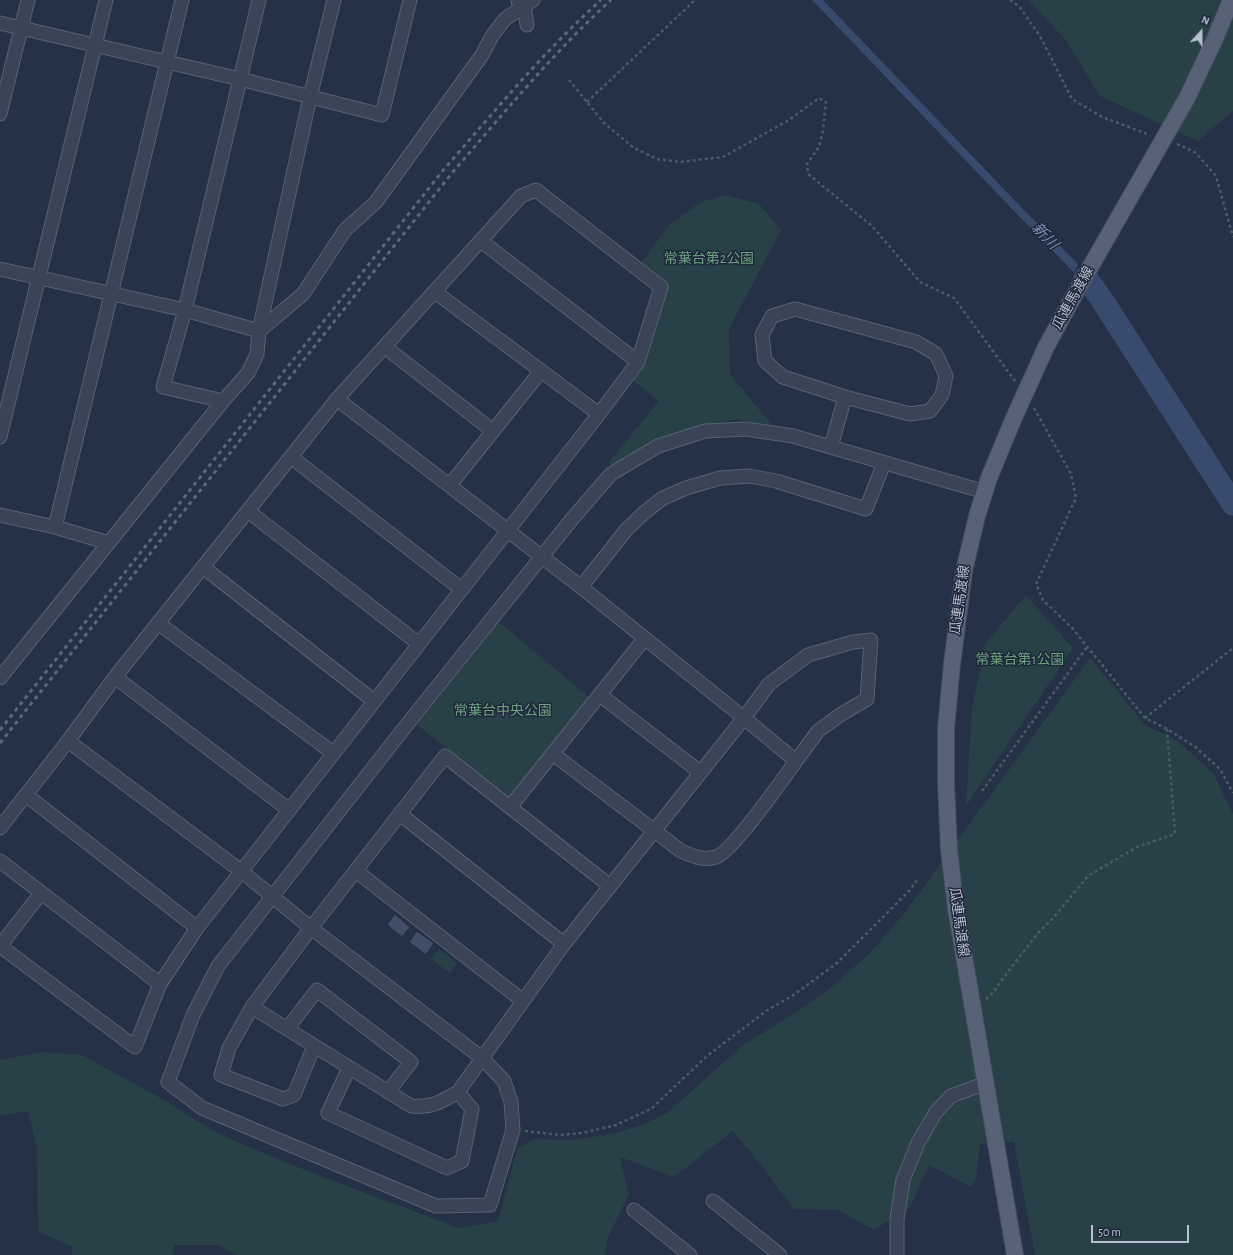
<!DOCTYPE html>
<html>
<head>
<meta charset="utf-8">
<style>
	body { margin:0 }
	#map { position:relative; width:1233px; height:1255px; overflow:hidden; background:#253146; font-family:"Alegreya Sans",sans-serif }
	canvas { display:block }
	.north { position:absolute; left:1181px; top:12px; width:40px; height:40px; -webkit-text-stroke:3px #1f283b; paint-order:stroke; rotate:21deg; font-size:11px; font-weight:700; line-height:16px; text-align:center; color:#b8bfcf }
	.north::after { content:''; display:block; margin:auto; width:14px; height:18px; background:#b8bfcf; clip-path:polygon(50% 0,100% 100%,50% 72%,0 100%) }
	.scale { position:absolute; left:1091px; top:1225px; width:98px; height:18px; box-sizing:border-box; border:2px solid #b8bfcf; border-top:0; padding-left:5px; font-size:12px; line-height:14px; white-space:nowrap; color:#b8bfcf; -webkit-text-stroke:3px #1f283b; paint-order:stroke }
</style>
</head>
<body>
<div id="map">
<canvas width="1233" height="1255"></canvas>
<div class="north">N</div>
<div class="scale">50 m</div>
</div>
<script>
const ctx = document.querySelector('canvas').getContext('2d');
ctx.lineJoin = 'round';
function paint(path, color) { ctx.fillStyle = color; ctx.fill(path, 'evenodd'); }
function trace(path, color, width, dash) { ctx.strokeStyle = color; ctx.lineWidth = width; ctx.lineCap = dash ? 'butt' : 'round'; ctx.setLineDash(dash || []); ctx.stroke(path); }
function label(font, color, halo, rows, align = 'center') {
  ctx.font = font + ' "Alegreya Sans","Noto Sans JP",sans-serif'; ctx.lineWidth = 3; ctx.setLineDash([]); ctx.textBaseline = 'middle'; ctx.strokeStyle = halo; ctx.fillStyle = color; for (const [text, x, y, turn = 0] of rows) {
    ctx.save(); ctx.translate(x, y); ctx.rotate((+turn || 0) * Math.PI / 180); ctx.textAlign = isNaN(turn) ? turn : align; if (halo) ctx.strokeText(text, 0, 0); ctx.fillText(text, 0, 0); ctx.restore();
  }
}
const green = new Path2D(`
	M1028 0H1233V111L1198 141 1100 96 1065 39Z
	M726 195 759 204 781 230 729 329 730 374 772 425 734 419 655 440 613 468 609 462 659 401 632 380 646 363 667 286 641 263 669 225 701 202Z
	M1026 595 1073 648 966 806 972 708 986 643Z
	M499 622 589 697 510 797 417 725Z
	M1090 658 1145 725 1179 742 1213 773 1233 814V1255H1035L1014 1142 980 1144 976 1179 971 1187 929 1165 910 1207 874 1230 838 1210 794 1209 760 1164 733 1131 674 1177 620 1157 629 1194 607 1239 605 1255H236L218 1245H174L173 1255H72V1247L38 1231 37 1148 28 1111 0 1116V1060L42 1052 82 1055 164 1100 210 1129 244 1145 315 1174 459 1228 498 1221 517 1149 535 1139 572 1140 612 1134 642 1125 667 1113 742 1046 793 1014 827 991 870 953 907 910Z
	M439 949 457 963 450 973 431 959Z`);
const water = new Path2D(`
	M812 0H823L1022 208 1094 280 1108 301 1100 305 1087 286 1016 213Z`);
const pier = new Path2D(`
	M1079 263 1097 281 1090 294 1086 287 1073 274Z`);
const river = new Path2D(`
	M1085 278 1090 283 1104 303 1233 504`);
const building = new Path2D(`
	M395 914 410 927 402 937 387 925Z
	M417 931 434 943 426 955 409 942Z`);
const path = new Path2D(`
	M1010 0 1019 6 1040 36 1072 99 1102 117 1150 135
	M569 80 604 123 634 148 657 159 680 162 723 157 789 120 819 98 826 102 823 131 819 147 807 164 808 174 872 226 920 282 954 298 1015 381
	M587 102 695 0
	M1177 144 1196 153 1216 176 1233 237
	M1034 408 1071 474 1076 498 1036 584 1043 600 1073 629 1145 718 1167 729 1194 746 1220 769 1233 793
	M1145 718 1233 648
	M982 791 1087 647
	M986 999 993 993 1004 977 1038 933 1054 917 1088 876 1137 847 1175 834 1167 729
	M525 1131 561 1135 582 1133 616 1125 651 1109 707 1056 766 1011 792 996 836 964 909 891 917 880`);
const minor = new Path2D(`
	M518 1 524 6 527 25
	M0 23 240 79 382 115 410 0
	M0 114 28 0
	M0 269 185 310 259 331 310 97 334 0
	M435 292 599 414
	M385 347 493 431
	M337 399 581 587 744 718 564 944 458 1092C441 1102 431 1108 411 1106L252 1007 311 928 445 756 610 886
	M223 401 163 387 185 310 259 0
	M0 437 106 0
	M831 447 845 397 910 414 930 411 942 395 946 376 936 354 916 342 795 309 772 316 762 335 765 361 783 377 845 397
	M291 457 461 589
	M450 485 541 371
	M248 511 419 644
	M0 515 55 527 109 543
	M55 527 182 0
	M203 567 374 701
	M581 587 627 529 645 512 663 498 686 488 720 478 749 476 776 481 866 509 884 463
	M158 623 333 753
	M115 677 289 810
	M0 678 223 401 248 373 257 354 259 331 303 294 345 230 376 202 482 55 492 36 505 19 533 0
	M600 695 700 772
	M68 741 241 871 311 928 482 1058 504 1081 511 1102 513 1130 490 1205 436 1206 202 1108 168 1082 193 1015 218 966 405 727 572 519 611 474 658 446 705 431 746 429 793 436 985 492
	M553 754 681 851C692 856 703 861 716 857 732 852 783 779 796 761L744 718 769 684 808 655 853 642 871 640 867 699 840 715 818 731 796 761
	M26 795 197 928
	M510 807 645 638
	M400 814 564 944
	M0 828 68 741 115 677 337 399 521 196 536 190 661 287 638 362
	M0 861 160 984
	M356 871 523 1001
	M0 946 135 1047 160 984 197 928 599 414 638 362 481 241
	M0 946 41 893
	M252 1007 229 1048 221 1075 283 1099 294 1095 314 1046
	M287 1029 317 990 411 1062 388 1092
	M349 1068 328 1113 447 1168 462 1161 472 1109 458 1092
	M713 1201 780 1255
	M634 1210 690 1255
	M897 1255V1219L903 1180 918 1143 936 1112 951 1096 986 1083`);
const major = new Path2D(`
	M1187 98 1214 41 1231 0
	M1013 420 989 478 977 516 964 571 952 664 946 728V783L949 850 956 909 1015 1255`);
const rail = new Path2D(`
	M0 730 445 168C495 111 544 51 601 0
	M0 743 452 173C503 114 553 53 611 0`);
const majorBridge = new Path2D(`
	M1013 420 1046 347 1076 292 1187 98`);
const parkNames = [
	["常葉台第2公園",709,259],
	["常葉台第1公園",1020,660],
	["常葉台中央公園",503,711]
];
const streetNames = [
	["瓜連馬渡線",1073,298,-61],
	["瓜連馬渡線",960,600,-82],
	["瓜連馬渡線",959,922,82]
];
const waterNames = [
	["新川",1045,236,46]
];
paint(green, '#284147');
paint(water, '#384a6e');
paint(pier, '#253146');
trace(river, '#384a6e', 23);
paint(building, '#424e67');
trace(building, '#212a3d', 1);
trace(minor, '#596173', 15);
trace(major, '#444c5f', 18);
trace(path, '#465e63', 2.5, [3, 3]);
trace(minor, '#3a4456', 13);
trace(major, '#586276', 16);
trace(rail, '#5c677d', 3, [4, 4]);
trace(majorBridge, '#444c5f', 18, []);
trace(majorBridge, '#586276', 16);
label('14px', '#6da27d', '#1f283b', parkNames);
label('14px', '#b8bfcf', '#1f283b', streetNames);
label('italic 15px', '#7d92b8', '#1f283b', waterNames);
</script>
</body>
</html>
